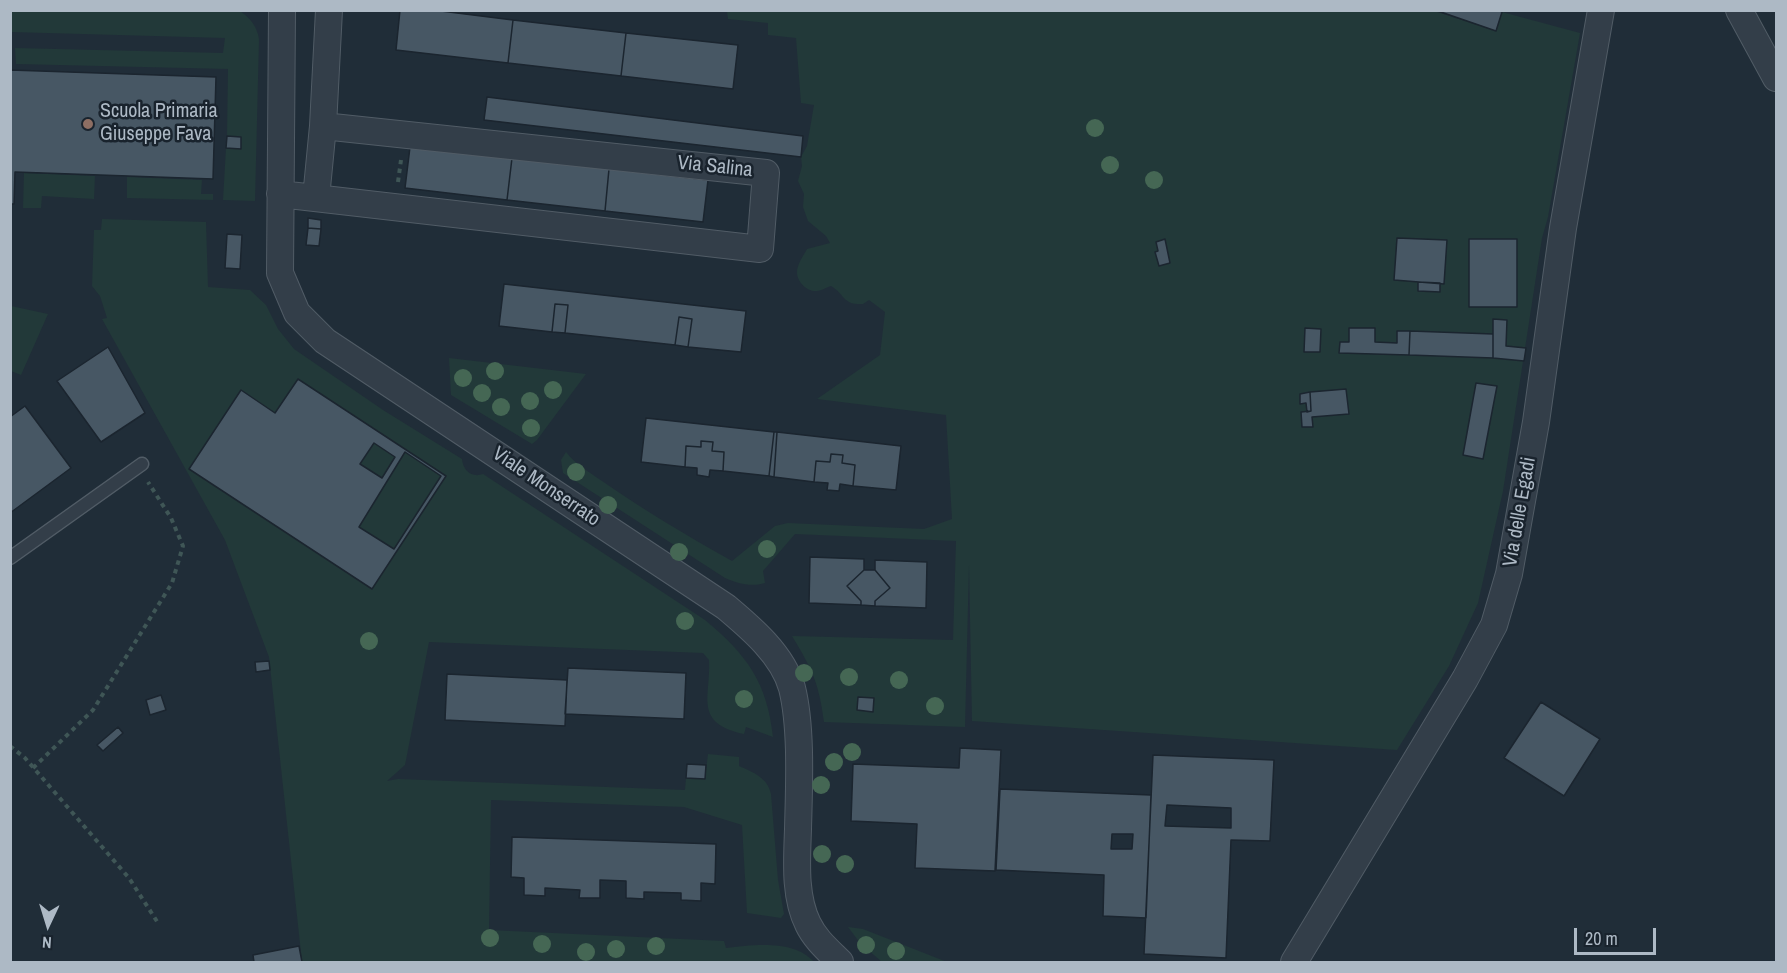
<!DOCTYPE html>
<html>
<head>
<meta charset="utf-8">
<style>
	body { margin:0 }
	#map { position:relative; width:1787px; height:973px; overflow:hidden; background:#202d38; font-family:"Archivo Narrow",sans-serif }
	canvas { display:block }
	.frame { position:absolute; inset:0; border:12px solid #adb9c5; pointer-events:none }
	.north { position:absolute; left:18px; top:895px; width:60px; height:60px; -webkit-text-stroke:4px #19232d; paint-order:stroke; rotate:184deg; font-size:16px; font-weight:700; line-height:24px; text-align:center; color:#adb9c5 }
	.north::after { content:''; display:block; margin:auto; width:21px; height:27px; background:#adb9c5; clip-path:polygon(50% 0,100% 100%,50% 72%,0 100%) }
	.scale { position:absolute; left:1574px; top:928px; width:82px; height:27px; box-sizing:border-box; border:3px solid #adb9c5; border-top:0; padding-left:8px; font-size:18px; line-height:21px; white-space:nowrap; color:#adb9c5; -webkit-text-stroke:4px #19232d; paint-order:stroke }
</style>
</head>
<body>
<div id="map">
<canvas width="1787" height="973"></canvas>
<div class="frame"></div>
<div class="north">N</div>
<div class="scale">20 m</div>
</div>
<script>
const ctx = document.querySelector('canvas').getContext('2d');
ctx.lineJoin = 'round';
function paint(path, color) { ctx.fillStyle = color; ctx.fill(path, 'evenodd'); }
function trace(path, color, width, dash) { ctx.strokeStyle = color; ctx.lineWidth = width; ctx.lineCap = dash ? 'butt' : 'round'; ctx.setLineDash(dash || []); ctx.stroke(path); }
function label(font, color, halo, rows, align = 'center') {
  ctx.font = font + ' "Archivo Narrow",sans-serif'; ctx.lineWidth = 5; ctx.setLineDash([]); ctx.textBaseline = 'middle'; ctx.strokeStyle = halo; ctx.fillStyle = color; for (const [text, x, y, turn = 0] of rows) {
    ctx.save(); ctx.translate(x, y); ctx.rotate((+turn || 0) * Math.PI / 180); ctx.textAlign = isNaN(turn) ? turn : align; if (halo) ctx.strokeText(text, 0, 0); ctx.fillText(text, 0, 0); ctx.restore();
  }
}
const green = new Path2D(`
	M1431 10 1496 31 1502 12 1580 33 1548 217 1542 238 1503 491 1478 603 1449 666 1397 750 972 721 969 565 965 727 824 722C819 683 812 669 792 636L953 640 956 541 795 534 763 571 765 583C751 587 739 584 725 578L563 473 561 460 566 452C575 464 589 472 602 481 644 510 687 536 732 561L775 526 788 523 924 529 952 519 946 415 817 399 880 355 885 312 869 300 863 304C842 305 846 295 831 286 827 287 821 291 817 291 807 292 797 282 797 272 797 264 804 255 807 249L830 243 826 236 808 221 803 207 804 194 798 181 802 166 801 157 807 146 814 105 801 103 796 38 768 35V23L728 19 727 11Z
	M11 11H240C250 18 257 26 259 39L255 201 223 200 226 148 240 149 241 138 227 136 228 69 16 64 15 48 223 53 225 38 11 32Z
	M24 173 95 176 94 199 42 196 41 208H23Z
	M127 177 202 180 201 194H213V200L127 198Z
	M102 219 206 222 208 287 250 290 266 305 278 329 294 349 383 410 462 459C463 471 472 478 483 474L705 620C747 655 767 682 773 737L746 727 744 734C693 723 711 697 709 660L703 653 429 642 405 765 387 781 398 779 685 790 686 778 705 779 708 754 739 757V766C753 772 768 778 771 794L778 880 784 914 781 918 747 913 742 825 684 807 491 800 489 930 724 941 726 948C753 945 794 939 814 962H302L269 657 225 540 102 319 107 318 100 296 92 286 94 230H101Z
	M11 306 48 314 21 375 11 371Z
	M449 358 586 374 537 440 532 444 451 395Z
	M848 927 863 929 947 962H882L860 943Z`);
const building = new Path2D(`
	M400 10H433L513 20 508 63 396 50Z
	M1435 10H1498L1502 12 1496 31Z
	M513 20 626 33 621 76 508 63Z
	M626 33 738 45 733 89 621 76Z
	M10 70 216 77 213 179 15 172 14 204H10Z
	M487 97 803 136 801 157 484 120Z
	M227 136 241 137V149L226 148Z
	M410 147 512 158 507 200 405 188Z
	M512 158 609 169 605 211 507 200Z
	M609 169 708 180 703 222 605 211Z
	M308 218 321 220V229L308 228Z
	M308 228 321 229 319 246 306 245Z
	M227 234 242 235 240 269 225 268Z
	M1397 238 1447 240 1444 284 1394 280Z
	M1165 239 1170 263 1159 266 1155 252 1158 251 1156 242Z
	M1469 239H1517V307H1469Z
	M1418 282 1440 283V292L1418 291Z
	M504 284 746 311 741 352 688 347 692 319 679 317 675 345 565 333 568 305 555 304 552 332 499 326Z
	M555 304 568 305 565 333 552 332Z
	M679 317 692 319 688 347 675 345Z
	M1493 319 1507 320 1506 346 1526 348 1524 361 1493 358Z
	M1305 328 1321 329 1320 352H1304Z
	M1349 328H1375V342L1397 343V331H1410L1409 355 1339 353 1340 342H1349Z
	M1410 331 1493 334V358L1409 355Z
	M108 347 145 413 101 442 57 381Z
	M298 379 446 476 372 589 189 469 241 390 275 413ZM374 443 395 457 382 478 360 464Z
	M1476 383 1497 386 1483 459 1463 455Z
	M1346 389 1349 414 1312 417 1313 427H1302L1301 412 1311 411 1310 392Z
	M1310 392 1311 411 1307 412 1306 403 1300 404V394Z
	M25 406 71 468 10 513V417Z
	M646 418 774 432 769 476 723 471 724 452 712 451 713 442 701 441V447L686 446 685 467 641 462Z
	M774 432H777L774 477 769 476Z
	M777 432 901 446 896 490 853 486 855 465 842 463 843 455 831 454 830 462 816 461 814 482 774 477Z
	M701 441 713 442 712 451 724 452 723 471 710 470 709 477 697 475V468L685 467 686 446 701 447Z
	M405 452 441 476 394 549 359 527Z
	M831 454 843 455 842 463 855 465 853 486 840 484 839 491 827 490 828 483 814 482 816 461 830 462Z
	M810 557 864 559V570L847 586 861 601V605L809 603Z
	M875 560 927 562 926 608 875 606V601L890 588 875 570Z
	M864 570H875L890 588 875 601V606L861 605V601L847 586Z
	M269 661 270 670 256 672 255 662Z
	M568 668 686 673 684 719 565 714Z
	M447 674 567 680 565 726 445 720Z
	M161 695 166 710 150 715 146 700Z
	M858 697 874 698 873 712 857 710Z
	M1541 702 1600 739 1564 796 1504 758Z
	M118 727 123 733 103 751 97 745Z
	M960 748 1001 750 995 871 915 868 917 824 851 821 853 764 959 768Z
	M1153 755 1274 760 1270 841 1231 840 1226 958 1144 954Z
	M687 764 706 765 705 779 686 778Z
	M1000 789 1151 795 1146 918 1103 916 1104 875 996 870Z
	M1167 805 1231 808V828L1165 826Z
	M1112 834H1133L1132 849H1111Z
	M512 837 716 844 715 884 701 883V901L681 900V893L644 892V899L626 898V881L600 880V898H579L580 890 545 888V896L524 895V878L511 877Z
	M299 946 302 962H254L253 955Z`);
const path = new Path2D(`
	M398 182 401 160
	M10 746 25 758 129 878 158 923
	M33 768 93 710 172 583 183 546 171 518 148 482`);
const service = new Path2D(`
	M10 558 142 464`);
const minor = new Path2D(`
	M282 10 280 273 297 313 325 341 726 607C751 628 783 655 792 688 802 728 799 788 798 829 797 860 794 896 808 924 815 939 828 950 840 962
	M1739 10 1776 78
	M280 194 760 249 766 173 323 126
	M316 198 323 126 329 10
	M1294 962 1465 679 1494 625 1509 574 1536 422 1563 228 1601 10`);
const trees = [
	[1095,128],
	[1110,165],
	[1154,180],
	[495,371],
	[463,378],
	[553,390],
	[482,393],
	[530,401],
	[501,407],
	[531,428],
	[576,472],
	[608,505],
	[767,549],
	[679,552],
	[685,621],
	[369,641],
	[804,673],
	[849,677],
	[899,680],
	[744,699],
	[935,706],
	[852,752],
	[834,762],
	[821,785],
	[822,854],
	[845,864],
	[490,938],
	[542,944],
	[866,945],
	[656,946],
	[616,949],
	[896,951],
	[586,952]
];
const markers = [
	[88,124,6,"#8d6e63"]
];
const poiNames = [
	["Scuola Primaria",100,112],
	["Giuseppe Fava",100,135]
];
const streetNames = [
	["Via Salina",715,167,6],
	["Viale Monserrato",546,487,34],
	["Via delle Egadi",1520,512,-80]
];
paint(green, '#223939');
paint(building, '#475764');
trace(building, '#1b252f', 1.5);
trace(service, '#515c66', 15);
trace(minor, '#515c66', 28);
trace(path, '#3f5656', 4, [4.5, 4.5]);
trace(service, '#333e49', 12);
trace(minor, '#333e49', 26);
ctx.fillStyle = '#456754';
for (const [x, y] of trees) { ctx.beginPath(); ctx.arc(x, y, 9, 0, 2 * Math.PI); ctx.fill(); }
for (const [x, y, r, color] of markers) { const dot = new Path2D(); dot.arc(x, y, r, 0, 2 * Math.PI); ctx.fillStyle = color; ctx.fill(dot); trace(dot, '#19232d', 2); }
label('20px', '#adb9c5', '#19232d', poiNames, 'left');
label('20px', '#adb9c5', '#19232d', streetNames);
</script>
</body>
</html>
